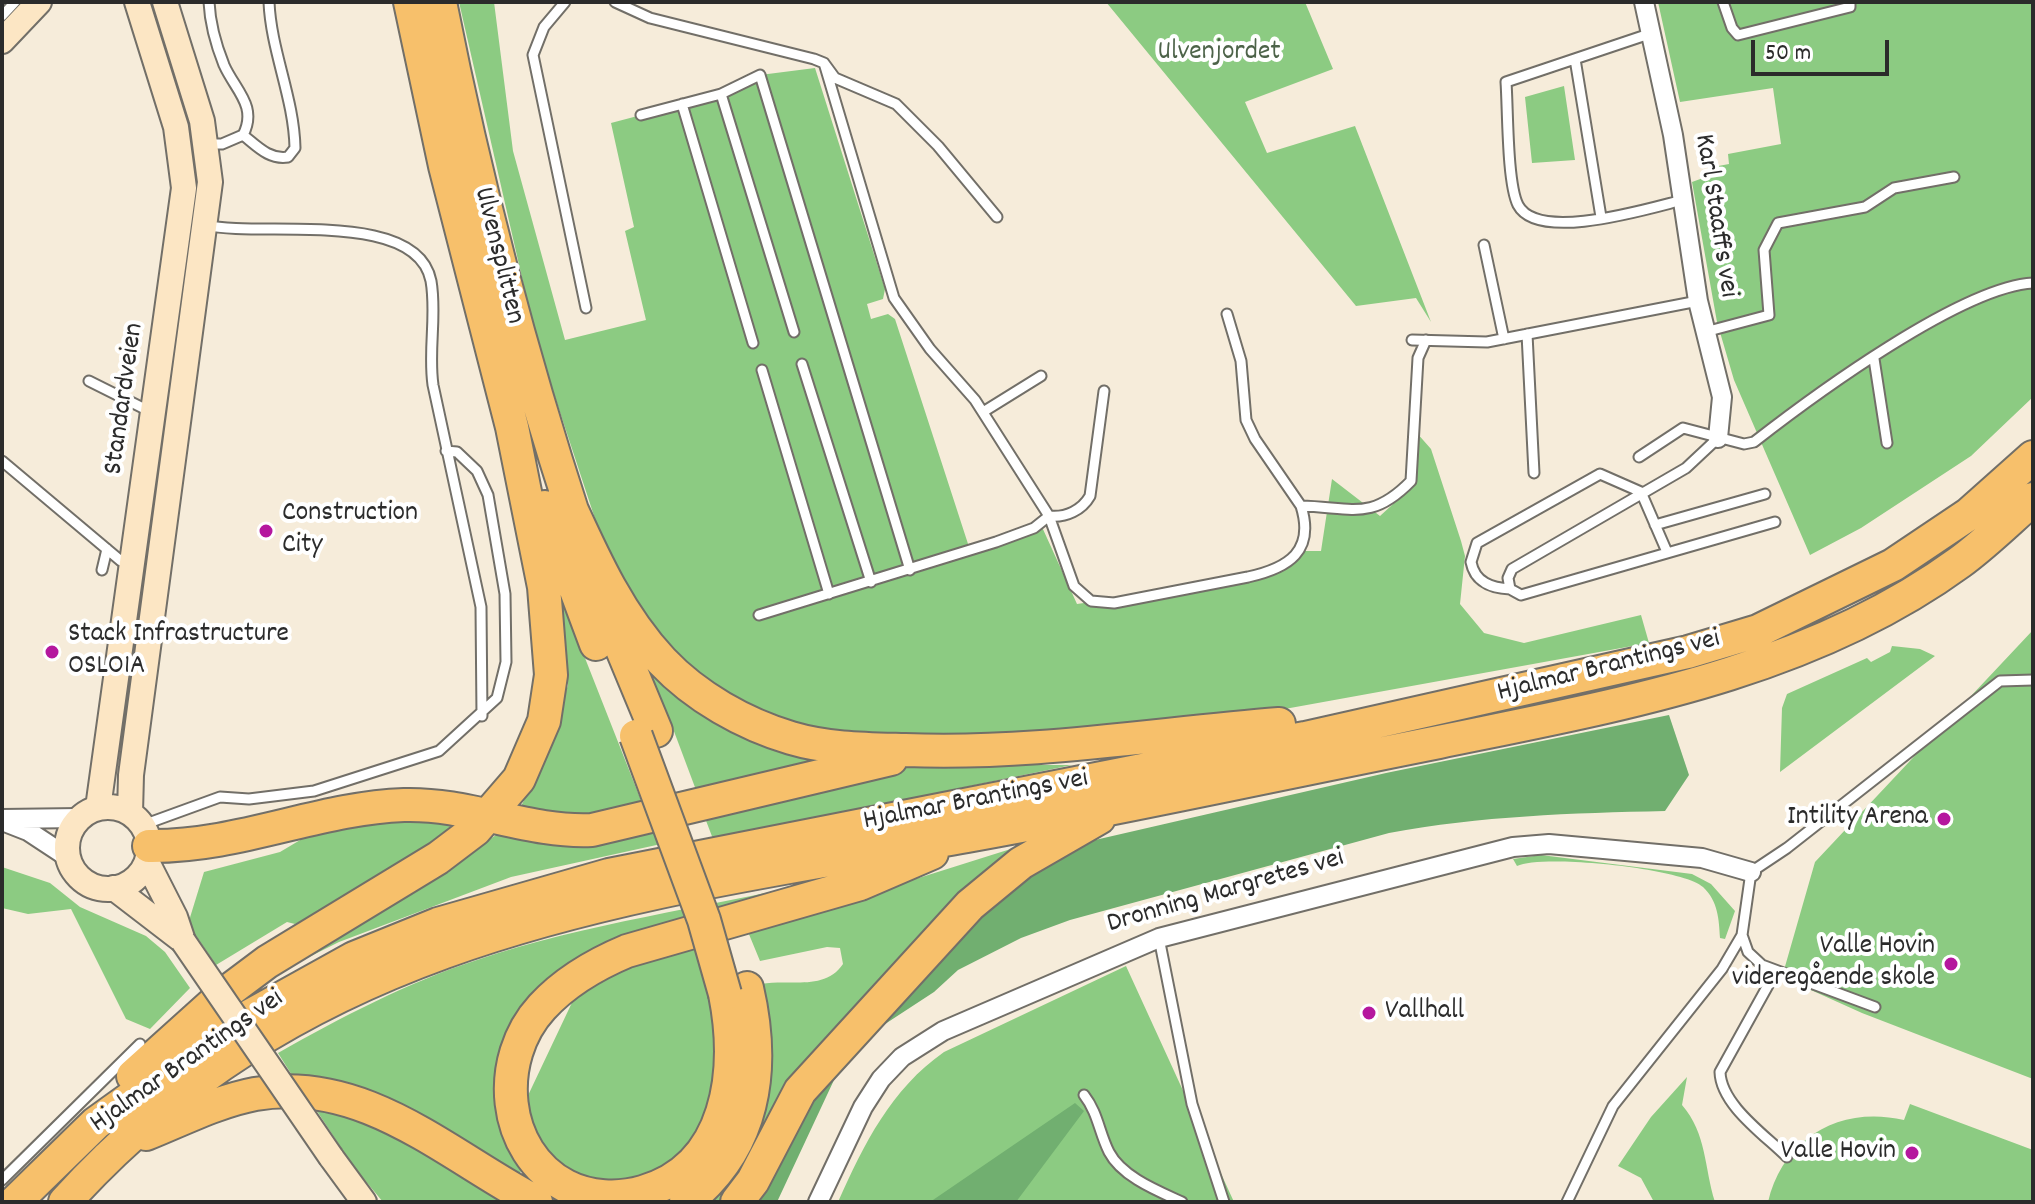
<!DOCTYPE html>
<html>
<head>
<meta charset="utf-8">
<style>
	body { margin:0 }
	#map { position:relative; width:2035px; height:1204px; overflow:hidden; background:#f6ecda; font-family:Dekko,sans-serif }
	canvas { display:block }
	.frame { position:absolute; inset:0; border:4px solid #2b2b2b; pointer-events:none }
	.scale { position:absolute; left:1751px; top:40px; width:138px; height:36px; box-sizing:border-box; border:4px solid #2b2b2b; border-top:0; padding-left:10px; font-size:24px; line-height:28px; white-space:nowrap; color:#2b2b2b; -webkit-text-stroke:6px #fff; paint-order:stroke }
</style>
</head>
<body>
<div id="map">
<canvas width="2035" height="1204"></canvas>
<div class="frame"></div>
<div class="scale">50 m</div>
</div>
<script>
const ctx = document.querySelector('canvas').getContext('2d');
ctx.lineJoin = 'round';
function paint(path, color) { ctx.fillStyle = color; ctx.fill(path, 'evenodd'); }
function trace(path, color, width, dash) { ctx.strokeStyle = color; ctx.lineWidth = width; ctx.lineCap = dash ? 'butt' : 'round'; ctx.setLineDash(dash || []); ctx.stroke(path); }
function label(font, color, halo, rows, align = 'center') {
  ctx.font = font + ' Dekko,sans-serif'; ctx.lineWidth = 8; ctx.setLineDash([]); ctx.textBaseline = 'middle'; ctx.strokeStyle = halo; ctx.fillStyle = color; for (const [text, x, y, turn = 0] of rows) {
    ctx.save(); ctx.translate(x, y); ctx.rotate((+turn || 0) * Math.PI / 180); ctx.textAlign = isNaN(turn) ? turn : align; if (halo) ctx.strokeText(text, 0, 0); ctx.fillText(text, 0, 0); ctx.restore();
  }
}
const green = new Path2D(`
	M459 2H494L513 151 565 340 646 320 625 231 634 227 611 123 721 94 760 75 815 68 885 289 883 299 867 304 871 319 888 314 895 319 970 550 1042 527 1077 604 1268 576 1303 551H1321L1332 479 1380 516 1416 483V432L1431 449 1461 541 1465 556 1460 604 1484 633 1524 643 1641 615 1649 643 1257 714 951 738 838 736 721 698 648 630 600 534 536 339Z
	M1106 2H1305L1333 69 1245 102 1267 153 1355 126 1431 322 1416 298 1356 306Z
	M1658 2H2033V397L1971 456 1861 528 1810 555 1734 380 1717 322 1692 182 1714 174 1713 167 1729 164 1728 154 1781 144 1773 88 1680 102Z
	M1564 86 1575 160 1532 163 1525 97Z
	M561 597 644 808 583 819 519 810 544 762 568 685Z
	M2033 630V1079L1862 1013 1782 977 1815 862Z
	M1892 646 1920 649 1935 656 1780 772 1782 708 1787 694 1867 658 1871 662 1890 652Z
	M631 656 668 689 711 720 839 762 699 798 672 726 662 728Z
	M904 765H1072L713 839 705 818Z
	M357 819 468 821 319 913 295 924 287 922 216 965 188 924 204 872 280 852 322 827Z
	M504 830C567 854 592 842 655 830L661 844 511 877 339 942 295 964Z
	M1036 841 725 1202H708L732 1178 755 1139 761 984C790 979 825 991 843 964L840 948 827 947 760 961 746 927 849 900Z
	M1541 855 1692 874 1711 884 1735 911 1725 939 1720 938C1719 919 1718 901 1703 887 1682 868 1542 854 1517 866L1513 859Z
	M2 867 50 883 80 907 146 936 165 952 190 988 150 1029 126 1019 71 909 28 914 2 908Z
	M816 882 607 945 496 1077 497 1110 523 1169 515 1178 295 1080 278 1053C342 1017 406 983 477 960 587 923 703 908 816 882Z
	M697 941 719 1016 714 1107 679 1160 624 1184 578 1177 546 1153 523 1106 577 992 597 978Z
	M1126 966 1234 1202H838C864 1144 891 1089 944 1052Z
	M1687 1077 1682 1105C1707 1134 1704 1167 1715 1202H1654L1641 1178 1618 1166 1651 1117Z
	M311 1102 350 1111 510 1202H383L353 1166Z
	M1910 1104 2033 1150V1202H1768C1783 1138 1840 1105 1904 1120Z`);
const forest = new Path2D(`
	M1669 715 1689 775 1665 811C1572 813 1480 816 1389 833L1070 920 1021 938 958 970 934 992 882 1026 834 1080 777 1202H747L786 1131 996 892 1082 843 1386 773Z
	M1075 1103 1084 1111 1016 1202H930Z`);
const lane = new Path2D(`
	M565 2 544 27 533 55 586 308
	M615 2 650 18 814 59 824 63 835 78 896 104 938 146 997 217
	M1723 2 1732 28 1738 35 1850 7V2
	M2 16 15 2
	M1652 33 1506 82C1508 110 1507 183 1518 205 1538 243 1650 208 1683 200
	M1575 59 1601 217
	M824 63 894 298 930 349 975 400 1049 516C1066 518 1082 510 1090 496L1104 391
	M721 94 794 332
	M682 104 753 343
	M641 115 721 94 760 75 910 570
	M243 135C257 146 269 160 288 157L295 148C294 98 271 51 269 2
	M207 144H222L243 135C258 106 235 90 224 65 216 45 210 23 209 2
	M206 225C260 238 417 208 431 281 437 315 428 350 433 385L481 607 482 716
	M1484 245 1504 339
	M1227 314 1241 361 1246 420 1255 439 1301 506C1351 507 1371 522 1411 481L1418 358 1426 340
	M1705 332 1769 315 1764 250 1778 223 1865 207 1894 188 1954 177
	M1527 334 1534 473
	M1412 340 1487 342 1698 301
	M1874 359 1887 443
	M802 364 871 582
	M762 370 829 594
	M89 381 151 412
	M983 412 1041 376
	M1718 438 1686 468 1512 569 1508 578 1510 589 1521 595 1775 522
	M1639 457 1683 428 1744 444 1754 442C1813 396 1961 287 2033 283
	M2 461 121 561 130 565
	M1655 525 1765 494
	M102 570 107 549
	M1510 589C1492 588 1475 583 1471 562L1477 543 1600 474 1641 492 1667 552
	M759 615 996 542 1034 528 1049 516 1074 586 1091 601 1114 603 1248 577C1289 568 1315 551 1301 506
	M143 825 220 797 249 799 314 791 439 751 497 698 506 662 505 594 488 495 477 471 457 452 446 451
	M1742 935 1748 952 1762 965 1875 1007
	M1159 938 1192 1104 1224 1202
	M1776 971 1720 1072C1721 1105 1765 1135 1787 1157
	M1084 1095C1098 1113 1099 1132 1109 1152 1122 1177 1158 1191 1182 1202
	M2 1180 140 1044
	M1567 1202 1613 1106 1722 969 1742 935 1751 872 1787 848 2000 681 2033 680`);
const street = new Path2D(`
	M1644 2 1673 135 1698 301 1722 397 1718 438
	M2 819 80 818
	M5 822 28 831 69 858
	M818 1202 863 1107 881 1079 902 1057 943 1031 1159 938 1513 847 1549 844 1702 858 1751 872`);
const secondary = new Path2D(`
	M2 41 39 2
	M67 848a41 41 0 1 1 82 0a41 41 0 1 1-82 0Z
	M98 808 184 188 176 127 137 2
	M130 813 131 775 210 182 202 121 165 2
	M147 862 175 917 183 941
	M114 888 183 941
	M331 1157 364 1202`);
const highway = new Path2D(`
	M440 2C475 179 520 352 576 523
	M570 506C595 561 620 616 662 661 696 697 744 724 791 738 828 749 867 749 905 750 1032 755 1154 734 1279 724
	M545 507 596 644
	M602 601 656 731
	M149 846C240 847 318 808 404 805 469 803 528 833 592 830L891 759
	M725 994C740 1070 730 1167 643 1192 619 1199 589 1198 566 1186 501 1152 494 1059 542 1007 565 982 596 964 627 951L860 884 932 853
	M133 1076 223 995 267 962 438 858 475 830 519 779 544 721 551 675 544 587 512 427 445 166 410 2
	M146 1134C181 1120 218 1101 255 1094 364 1075 447 1155 536 1202
	M15 1202 96 1123 228 1028 354 958 438 924 609 875 1305 738 1688 652 1758 631 1893 565 1969 514 2033 457
	M65 1202C311 930 627 896 967 836 1124 808 1282 773 1439 742 1619 705 1808 673 1960 562 1986 543 2009 520 2033 499
	M686 1202C755 1148 766 1070 747 988
	M737 1202 753 1181 800 1091 970 905 1021 863 1099 818`);
const secondaryBridge = new Path2D(`
	M183 941 331 1157`);
const highwayBridge = new Path2D(`
	M636 736 704 920 725 994`);
const markers = [
	[266,531,8,"#b5179e"],
	[52,652,8,"#b5179e"],
	[1944,819,8,"#b5179e"],
	[1951,964,8,"#b5179e"],
	[1369,1013,8,"#b5179e"],
	[1912,1153,8,"#b5179e"]
];
const parkNames = [
	["Ulvenjordet",1219,54]
];
const streetNames = [
	["Karl Staaffs vei",1714,216,81],
	["Ulvensplitten",497,256,76],
	["Standardveien",126,399,-82],
	["Hjalmar Brantings vei",1609,668,-14],
	["Hjalmar Brantings vei",976,802,-11],
	["Dronning Margretes vei",1226,893,-16],
	["Hjalmar Brantings vei",188,1063,-35]
];
const poiNames = [
	["Construction",282,515],
	["City",282,547],
	["Stack Infrastructure",68,636],
	["OSLO1A",68,668],
	["Intility Arena",1928,819,"right"],
	["Valle Hovin",1935,948,"right"],
	["videregående skole",1935,980,"right"],
	["Vallhall",1385,1013],
	["Valle Hovin",1896,1153,"right"]
];
paint(green, '#8ccb82');
paint(forest, '#71af70');
trace(lane, '#726f68', 13);
trace(street, '#726f68', 22);
trace(secondary, '#726f68', 28);
trace(highway, '#726f68', 36);
trace(lane, '#fff', 9);
trace(street, '#fff', 18);
trace(secondary, '#fce6c4', 24);
trace(highway, '#f7c06b', 32);
trace(secondaryBridge, '#726f68', 28, []);
trace(highwayBridge, '#726f68', 36, []);
trace(secondaryBridge, '#fce6c4', 24);
trace(highwayBridge, '#f7c06b', 32);
for (const [x, y, r, color] of markers) { const dot = new Path2D(); dot.arc(x, y, r, 0, 2 * Math.PI); ctx.fillStyle = color; ctx.fill(dot); trace(dot, '#fff', 3); }
label('28px', '#4d6349', '#fff', parkNames);
label('28px', '#2b2b2b', '#fff', streetNames);
label('28px', '#2b2b2b', '#fff', poiNames, 'left');
</script>
</body>
</html>
